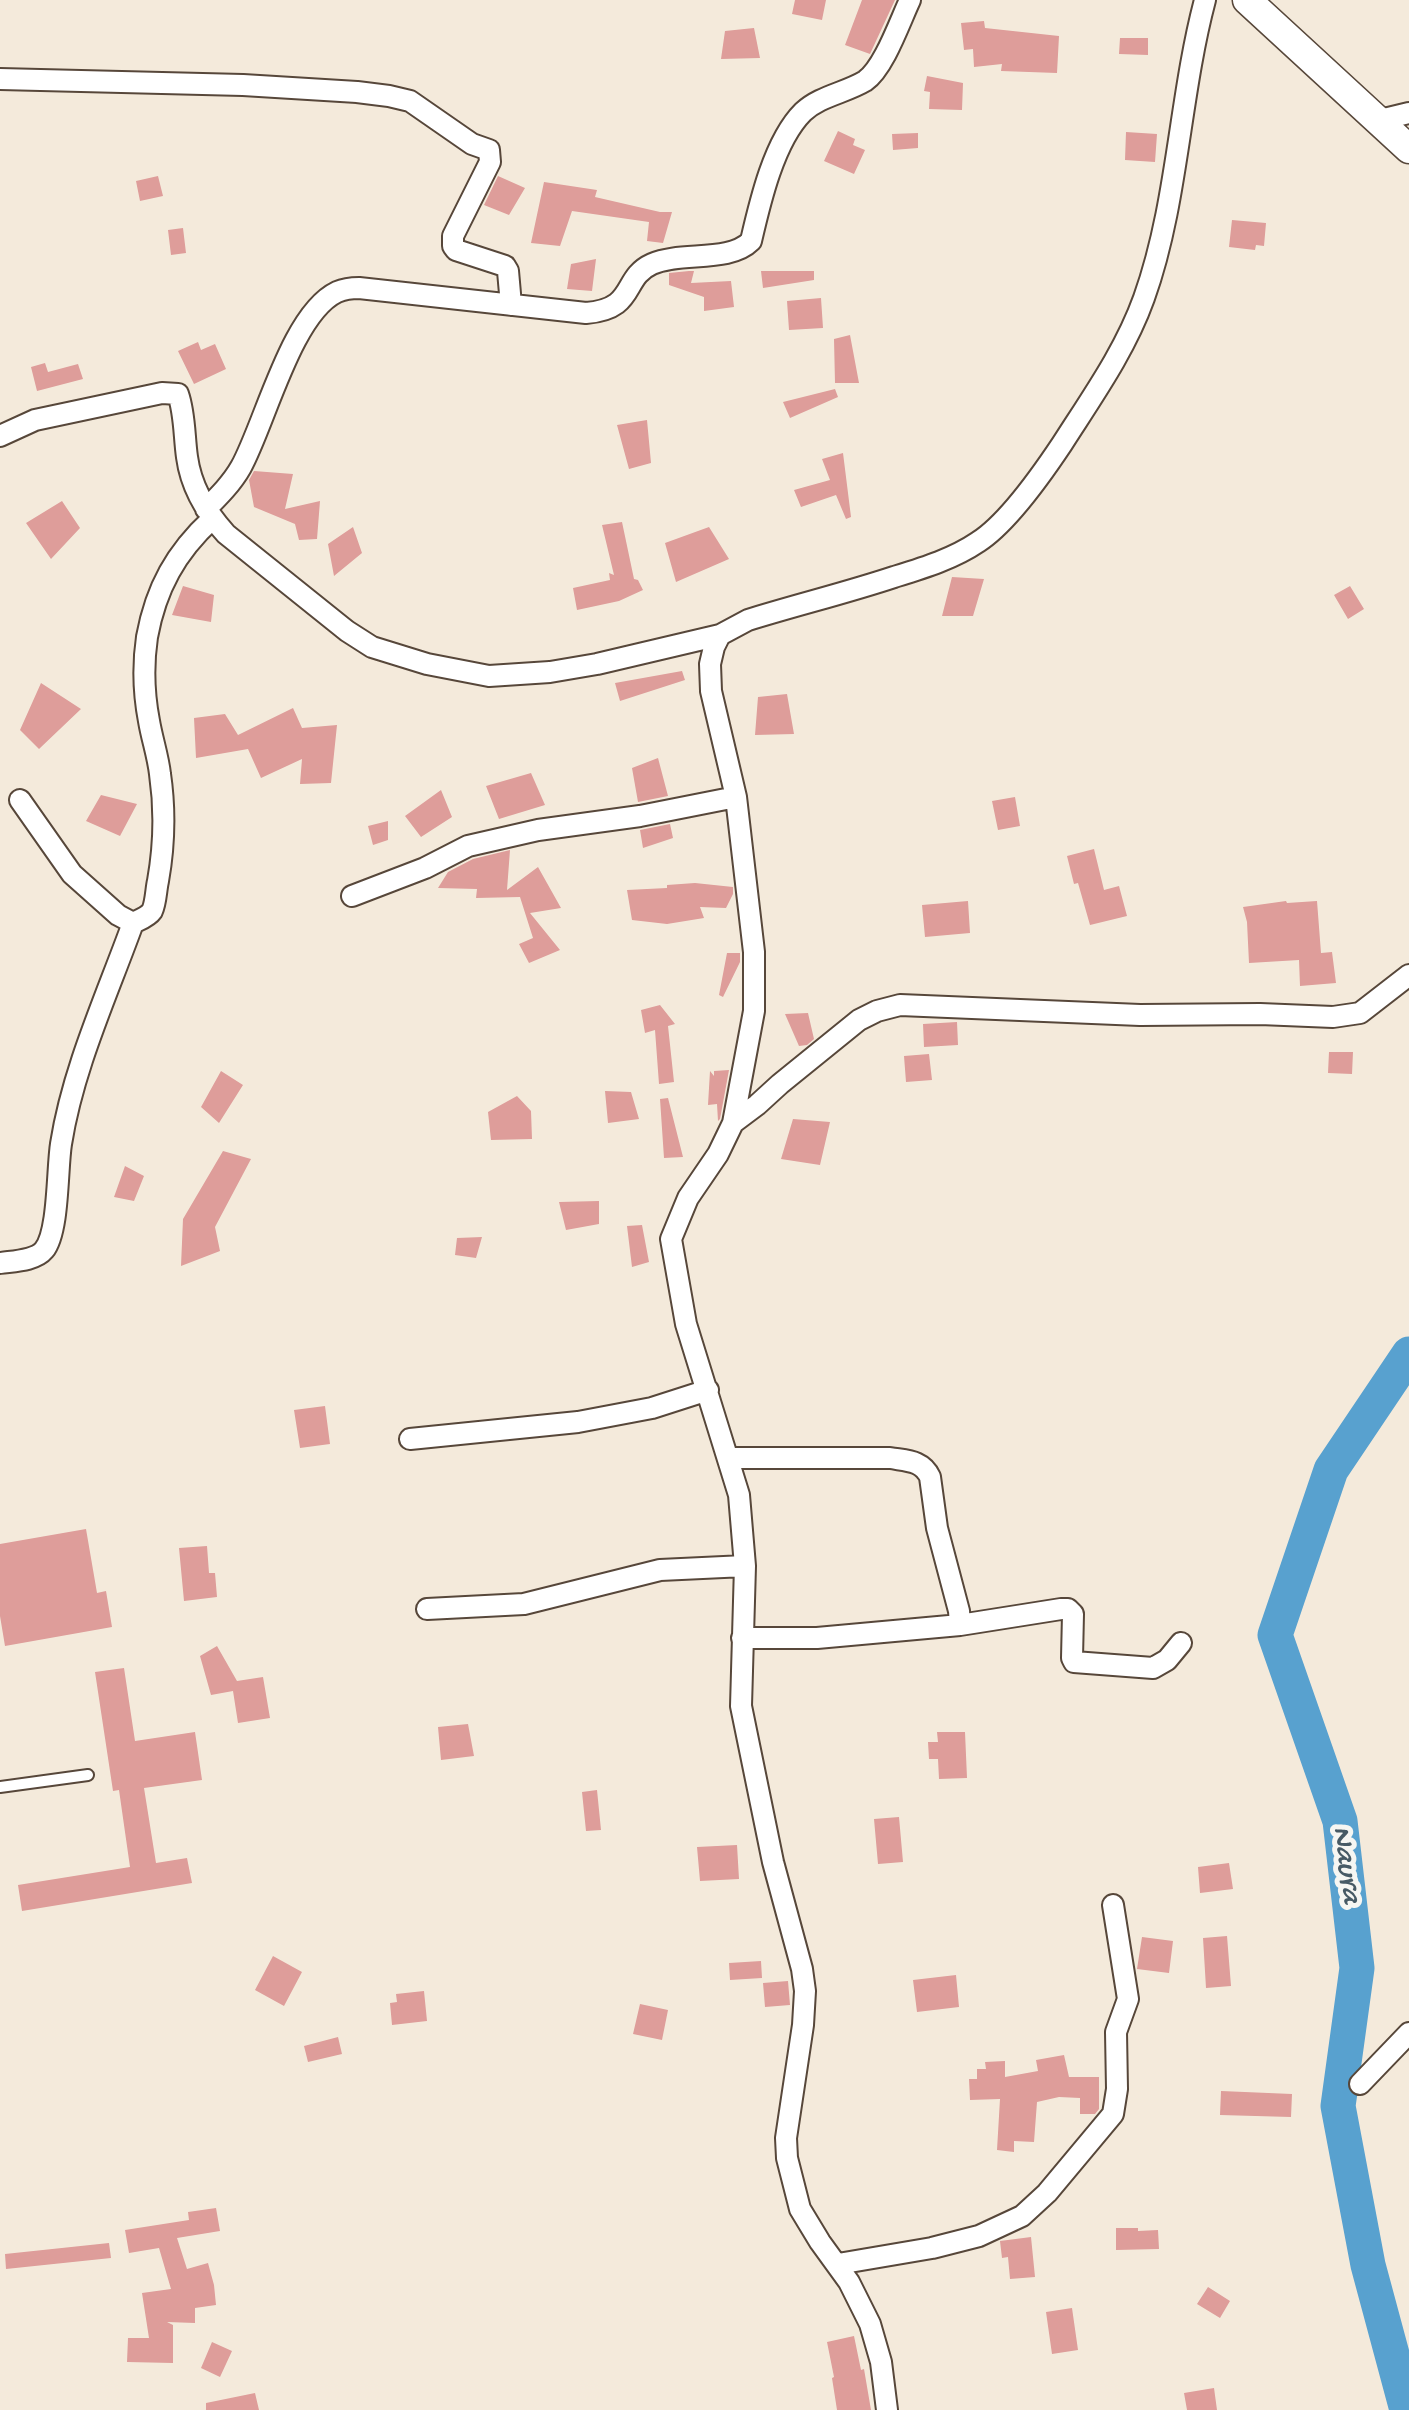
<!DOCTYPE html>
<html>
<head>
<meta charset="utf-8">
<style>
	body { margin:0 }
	canvas { display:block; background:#f4eadb }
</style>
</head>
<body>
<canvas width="1409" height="2410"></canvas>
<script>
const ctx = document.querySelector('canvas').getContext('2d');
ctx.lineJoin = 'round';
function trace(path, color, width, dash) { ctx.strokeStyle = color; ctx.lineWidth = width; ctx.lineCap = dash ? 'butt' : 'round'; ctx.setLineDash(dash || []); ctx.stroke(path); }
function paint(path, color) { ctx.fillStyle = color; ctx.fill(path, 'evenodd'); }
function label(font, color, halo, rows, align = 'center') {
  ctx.font = font + ' "Gochi Hand",sans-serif'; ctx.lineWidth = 10; ctx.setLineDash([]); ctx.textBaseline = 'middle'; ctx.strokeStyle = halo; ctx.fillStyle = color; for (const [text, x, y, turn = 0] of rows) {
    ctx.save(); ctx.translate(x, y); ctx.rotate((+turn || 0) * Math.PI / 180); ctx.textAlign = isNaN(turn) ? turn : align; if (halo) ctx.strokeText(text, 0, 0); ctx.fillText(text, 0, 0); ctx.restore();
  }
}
const river = new Path2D(`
	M1407 2410 1368 2265 1338 2106 1357 1968 1340 1821 1275 1635 1331 1470 1409 1354`);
const building = new Path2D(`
	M795 0H826L822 20 792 14Z
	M862 0H895L870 54 845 45Z
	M984 21 985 28 1059 36 1057 73 1001 71 1002 64 974 67 973 49 964 50 961 23Z
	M754 28 760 58 721 59 725 31Z
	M1120 38H1148V55L1119 54Z
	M927 76 963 83 962 110 929 109 930 92 924 91Z
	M838 131 855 139 853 145 865 150 854 174 824 161Z
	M1126 132 1157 134 1155 162 1125 160Z
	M918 133V148L893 150 892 134Z
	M158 176 163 196 140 201 136 181Z
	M498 176 525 188 509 215 484 205Z
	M544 182 597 190 595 197 660 212H672L663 243 647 241 649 222 572 211 560 246 531 243Z
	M1232 220 1266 223 1264 246 1256 245 1255 250 1229 247Z
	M183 228 186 253 171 255 168 230Z
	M596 259 592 291 567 289 571 264Z
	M689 271H694L691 283 731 281 734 307 704 311V297L669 285V273Z
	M761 271H814V280L763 288Z
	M821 298 823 328 789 330 787 301Z
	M850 335 859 383H835L834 339Z
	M198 342 201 350 215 344 226 369 194 384 178 351Z
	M45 363 48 372 78 364 83 379 37 391 31 367Z
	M835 389 838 397 790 418 783 402Z
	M647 420 651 463 629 469 617 425Z
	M843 453 851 517 846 519 836 495 801 507 794 490 830 480 822 459Z
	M254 471 293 474 285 509 320 501 317 539 299 540 295 524 254 507 249 480Z
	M62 501 80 528 51 559 26 523Z
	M622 522 634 579 638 580 643 590 619 601 577 610 573 588 610 580 609 573 614 575 602 525Z
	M353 527 362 553 334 576 328 544Z
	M709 527 729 559 676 582 665 543Z
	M952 577 984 579 973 616H942Z
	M183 586 214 595 211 622 172 615Z
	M1350 586 1364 609 1348 619 1334 595Z
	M682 671 685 680 620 701 615 683Z
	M41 683 81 709 39 749 20 730Z
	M787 694 794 734 755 735 758 697Z
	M293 708 302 728 337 725 331 783 300 784 302 759 261 778 248 749 196 758 194 718 225 714 238 735Z
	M658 758 668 796 638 802 632 768Z
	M531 773 545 805 499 819 486 786Z
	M441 790 452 817 421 837 405 816Z
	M101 795 137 804 120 836 86 821Z
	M1015 797 1020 826 998 830 992 801Z
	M388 821V840L373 845 368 826Z
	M670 824 673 838 643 848 640 830Z
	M1094 849 1104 890 1119 886 1127 916 1090 925 1078 883 1074 884 1067 856Z
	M510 850 507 890 538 867 561 908 530 913 560 950 529 963 519 944 533 938 520 897 476 898 477 889 438 888 448 872 473 859Z
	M695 883 733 887V894L726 908 700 907 704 918 667 924 632 920 627 890 667 888V885Z
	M968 901 970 933 925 937 922 905Z
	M1286 901 1287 903 1317 901 1321 953 1332 952 1336 983 1300 986 1299 960 1249 963 1247 922 1243 907Z
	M727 953H740V962L723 997 719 995Z
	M660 1005 675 1024 668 1026 674 1082 659 1084 655 1030 645 1033 641 1010Z
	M808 1013 814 1039 807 1045 799 1046 785 1014Z
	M957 1022 958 1045 924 1047 923 1024Z
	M1329 1052H1353L1352 1074 1328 1073Z
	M929 1054 932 1080 906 1082 904 1056Z
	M729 1070 720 1119 718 1121 717 1104 708 1105 710 1071 714 1076V1071Z
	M221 1071 243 1085 219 1123 201 1107Z
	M605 1091 631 1092 639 1119 608 1123Z
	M517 1096 531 1111 532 1139 491 1140 488 1112Z
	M668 1098 683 1157 664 1158 660 1099Z
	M793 1119 830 1122 820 1165 781 1159Z
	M223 1151 251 1159 215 1227 220 1251 181 1266 183 1219Z
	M125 1166 144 1176 134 1201 114 1197Z
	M599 1201V1224L566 1230 559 1202Z
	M642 1225 649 1262 632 1267 627 1226Z
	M482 1237 476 1258 455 1255 457 1238Z
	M325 1406 330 1444 300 1448 294 1410Z
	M86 1529 97 1593 106 1591 112 1627 5 1646 0 1616V1544Z
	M207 1546 209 1573H215L217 1597 184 1601 179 1548Z
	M217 1646 237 1681 263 1677 270 1718 238 1723 233 1691 211 1695 200 1656Z
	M124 1668 135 1741 195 1732 202 1780 144 1788 156 1863 187 1858 192 1883 22 1911 18 1885 130 1867 119 1790 113 1791 95 1672Z
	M468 1724 474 1756 441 1760 438 1727Z
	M937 1732H965L967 1778 939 1779 938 1759H929L928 1742H938Z
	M597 1790 601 1830 586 1831 582 1792Z
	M899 1817 903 1862 878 1864 874 1819Z
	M737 1845 739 1879 700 1881 697 1847Z
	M1229 1863 1233 1889 1200 1893 1198 1867Z
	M1227 1936 1231 1986 1206 1988 1203 1938Z
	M1142 1937 1173 1941 1169 1973 1137 1969Z
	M273 1956 302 1972 284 2006 255 1990Z
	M761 1961 762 1978 730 1980 729 1963Z
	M956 1975 959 2007 917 2012 913 1980Z
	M788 1981 790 2005 765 2007 763 1983Z
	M424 1991 427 2021 392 2025 390 2003 397 2002 396 1994Z
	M640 2004 668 2010 662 2040 633 2034Z
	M338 2037 342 2054 308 2062 304 2046Z
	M1064 2055 1069 2077H1099V2109L1095 2114H1080V2098L1059 2097 1037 2102 1034 2142 1014 2141V2152L997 2150 1000 2099 970 2100 969 2079H977V2069H986L985 2062 1005 2061V2077L1038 2071 1036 2060Z
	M1221 2091 1292 2094 1291 2117 1220 2115Z
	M216 2208 220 2231 177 2238 187 2269 208 2263 214 2285 216 2305 195 2308V2323L167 2322 173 2325V2363L127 2362 128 2338H149L142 2293 171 2289 159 2248 129 2253 125 2230 189 2220 188 2212Z
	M1116 2228H1138V2231L1158 2230 1159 2249 1116 2250Z
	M1031 2237 1035 2277 1010 2279 1008 2257 1002 2258 1000 2241Z
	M109 2243 111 2258 6 2269 5 2254Z
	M1208 2287 1230 2301 1220 2318 1197 2304Z
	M1072 2308 1078 2350 1052 2354 1046 2312Z
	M854 2336 861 2370 864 2369 871 2410H837L832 2378 834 2377 827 2342Z
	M212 2342 232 2351 220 2377 201 2368Z
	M1214 2388 1217 2410H1187L1184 2393Z
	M255 2393 259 2410H206V2403Z`);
const lane = new Path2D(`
	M0 1787 88 1775`);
const street = new Path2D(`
	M0 79 243 85 357 92 389 96 410 101 472 144 489 150 490 162 453 236V246L456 250 505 266 508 271 511 305
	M1380 120 1409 113
	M0 436 35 420 162 393 178 394C185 414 184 436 187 457 191 487 206 512 226 534L347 631 372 647 427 664 489 676 550 672 597 664 720 635
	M206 509C219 496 232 483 241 467 265 424 291 314 337 292 344 289 352 288 359 288L586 313C637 309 621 278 652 264 681 251 729 263 751 241 760 202 774 141 803 112 820 96 845 93 865 81 884 68 900 21 910 0
	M20 800 72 874 118 915 133 923
	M352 896 425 868 468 846 538 830 640 816 736 797
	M733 1123 757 1105 780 1084 859 1020 877 1011 900 1005 1140 1015 1260 1014 1333 1017 1360 1013 1409 975
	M0 1263C13 1261 35 1261 44 1250 59 1232 57 1169 61 1144 73 1068 107 995 133 923 139 920 148 917 152 911 156 903 156 889 158 881 164 847 165 808 160 774 158 756 152 739 149 721 144 695 143 664 147 637 156 588 176 552 212 519
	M410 1439 578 1422 652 1408 708 1390
	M729 1458H890C907 1461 922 1460 930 1477L937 1528 959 1611 960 1625
	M427 1609 524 1604 660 1570 745 1566
	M742 1638H817L960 1625 1061 1609H1068L1073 1614 1072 1658 1074 1662 1153 1668 1167 1660 1181 1643
	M1360 2084 1409 2033
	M838 2264 932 2248 979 2236 1022 2216 1047 2193 1113 2114 1117 2089 1116 2032 1128 1999 1113 1905
	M887 2410 881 2362 870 2324 849 2282 820 2242 800 2209 787 2158 786 2138 803 2025 805 1991 802 1969 773 1862 741 1706 745 1566 739 1495 686 1324 671 1239 688 1198 718 1154 733 1123 754 1011V952L736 797 711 691 710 664 714 647 720 635 748 620C796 605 846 593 894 577 923 568 953 559 978 542 1008 523 1042 474 1062 444 1092 397 1125 351 1144 298 1178 203 1179 98 1205 0`);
const secondary = new Path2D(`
	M1247 0 1409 149`);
const waterNames = [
	["Naura",1344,1865,82]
];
trace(river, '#58a1cf', 35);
paint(building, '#de9d9a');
trace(lane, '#57473a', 14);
trace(street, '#57473a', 24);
trace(secondary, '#57473a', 31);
trace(lane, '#fff', 10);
trace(street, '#fff', 20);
trace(secondary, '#fff', 28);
label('italic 30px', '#475a65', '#f6f6f2', waterNames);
</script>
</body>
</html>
